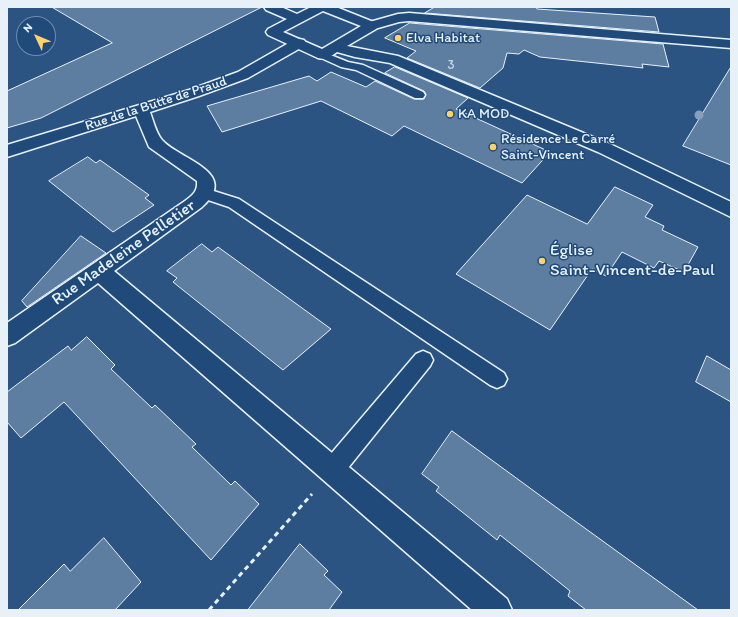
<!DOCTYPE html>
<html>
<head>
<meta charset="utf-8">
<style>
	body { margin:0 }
	#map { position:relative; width:738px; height:617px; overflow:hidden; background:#2b5482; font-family:Itim,sans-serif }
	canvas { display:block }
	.frame { position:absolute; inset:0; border:8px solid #e8f1f8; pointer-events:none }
	.north { position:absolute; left:16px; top:16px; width:40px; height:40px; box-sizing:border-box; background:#1f4a7a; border:1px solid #6f8dac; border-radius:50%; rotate:314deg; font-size:11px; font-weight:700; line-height:16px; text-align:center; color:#e8f1f8 }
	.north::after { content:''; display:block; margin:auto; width:14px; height:18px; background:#ffd166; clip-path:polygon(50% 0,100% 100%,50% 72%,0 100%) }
</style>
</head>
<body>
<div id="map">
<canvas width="738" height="617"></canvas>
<div class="frame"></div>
<div class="north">N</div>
</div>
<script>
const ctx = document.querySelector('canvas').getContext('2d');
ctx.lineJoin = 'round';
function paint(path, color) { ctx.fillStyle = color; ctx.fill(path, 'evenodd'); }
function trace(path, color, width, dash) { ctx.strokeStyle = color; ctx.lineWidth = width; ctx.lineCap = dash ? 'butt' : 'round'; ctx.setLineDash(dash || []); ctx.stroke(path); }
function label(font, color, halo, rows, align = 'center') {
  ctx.font = font + ' Itim,sans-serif'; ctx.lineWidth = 3; ctx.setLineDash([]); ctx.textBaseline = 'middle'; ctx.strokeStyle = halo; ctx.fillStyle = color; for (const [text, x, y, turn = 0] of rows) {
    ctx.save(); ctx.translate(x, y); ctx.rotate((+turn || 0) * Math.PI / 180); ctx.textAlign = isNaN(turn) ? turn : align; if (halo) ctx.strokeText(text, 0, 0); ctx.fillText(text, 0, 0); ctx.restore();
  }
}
const building = new Path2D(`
	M52 7H262L41 118 7 128V91L112 43Z
	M435 7H536L537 9 655 17 659 32 425 13Z
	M410 23 663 44 669 67 642 64 643 68 540 57 524 50 519 54 507 53 503 68 480 88 407 58 416 51 385 38Z
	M395 67 468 98 456 109 550 152 522 183 404 126 392 136 321 101 222 132 207 106 309 76 317 81 331 72 366 87 375 81 414 99H424L426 94 424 91 385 73Z
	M731 67V165L683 146Z
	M88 157 96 163 100 160 149 195 145 198 154 205 113 232 49 181Z
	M615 187 653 205 645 217 664 226 662 230 698 247 684 272 659 261 654 268 622 252 606 276 592 269 550 330 456 274 527 195 587 224Z
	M81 236 106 253 27 307 22 301Z
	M202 244 212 252 218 247 331 329 283 370 173 282 177 278 167 271Z
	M87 337 115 365 111 369 152 408 155 405 196 444 192 447 231 485 235 481 259 504 211 560 64 402 21 438 7 422V392L68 346 71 350Z
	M707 356 731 370V402L696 382Z
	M452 431 564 513 698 610H586L568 596 570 591 534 562 500 535 497 540 436 491 439 487 422 474Z
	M104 538 141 582 115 610H18L64 564 70 571Z
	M300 544 328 571 324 575 342 592 329 610H248Z`);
const path = new Path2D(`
	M209 610 312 494`);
const service = new Path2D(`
	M323 52 348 62 363 65 423 92 425 95 423 98H415L356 70 341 67 319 57 317 55 319 53Z
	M204 188 239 199 504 373 507 379 504 385 497 388 490 385 229 207 199 197 196 193 199 189Z
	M423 351 430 354 433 360 430 366 340 478 332 481 324 478 321 470 324 462 416 354Z`);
const minor = new Path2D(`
	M409 13 731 40V48L409 21 399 22 371 30 366 29 364 26 366 23 398 14Z
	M299 39 304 40 306 43 304 46 248 78 199 96 150 112C153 120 156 133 162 140 180 160 241 172 202 207L114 271 507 599 512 610H472L98 283 15 343 7 346V323L185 201C193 195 198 191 197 181L149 147 136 116 7 157V145L189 90 238 72 294 40Z`);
const secondary = new Path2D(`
	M264 7H281L297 14 311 7H336L376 23 378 26 376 29 347 46 398 56 610 144 731 202V217L598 152 390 63 355 57 337 52C331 56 326 60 318 58L268 35 266 32 268 29 287 19 266 10ZM323 11 361 26 322 49 283 32Z`);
const trees = [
	[699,115]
];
const markers = [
	[398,38,4,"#ffd166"],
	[450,114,4,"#ffd166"],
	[493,147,4,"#ffd166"],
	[542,261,4,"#ffd166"]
];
const farNumbernames = [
	["3",451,66]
];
const farPoinames = [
	["Elva Habitat",406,38],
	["KA MOD",458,114],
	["Résidence Le Carré",501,139],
	["Saint-Vincent",501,155]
];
const farStreetnames = [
	["Rue de la Butte de Praud",156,104,-18]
];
const poiNames = [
	["Église",550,251],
	["Saint-Vincent-de-Paul",550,271]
];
const streetNames = [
	["Rue Madeleine Pelletier",124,253,-35]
];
paint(building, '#5d7da1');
trace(building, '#e8f1f8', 1);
trace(service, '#e8f1f8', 3);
trace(minor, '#e8f1f8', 3);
trace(secondary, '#e8f1f8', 3);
trace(path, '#e8f1f8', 3, [5, 4]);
paint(service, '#1f4a7a');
paint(minor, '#1f4a7a');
paint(secondary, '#1f4a7a');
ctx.fillStyle = '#869fbb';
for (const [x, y] of trees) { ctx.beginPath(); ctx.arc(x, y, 4.5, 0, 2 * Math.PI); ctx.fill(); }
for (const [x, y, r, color] of markers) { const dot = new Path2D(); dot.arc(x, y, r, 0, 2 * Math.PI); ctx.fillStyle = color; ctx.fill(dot); trace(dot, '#1f4a7a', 1.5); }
label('13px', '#c5d4e2', null, farNumbernames);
label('14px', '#e8f1f8', '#1f4a7a', farPoinames, 'left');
label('14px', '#e8f1f8', '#1f4a7a', farStreetnames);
label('17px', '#e8f1f8', '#1f4a7a', poiNames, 'left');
label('17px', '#e8f1f8', '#1f4a7a', streetNames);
</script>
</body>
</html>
